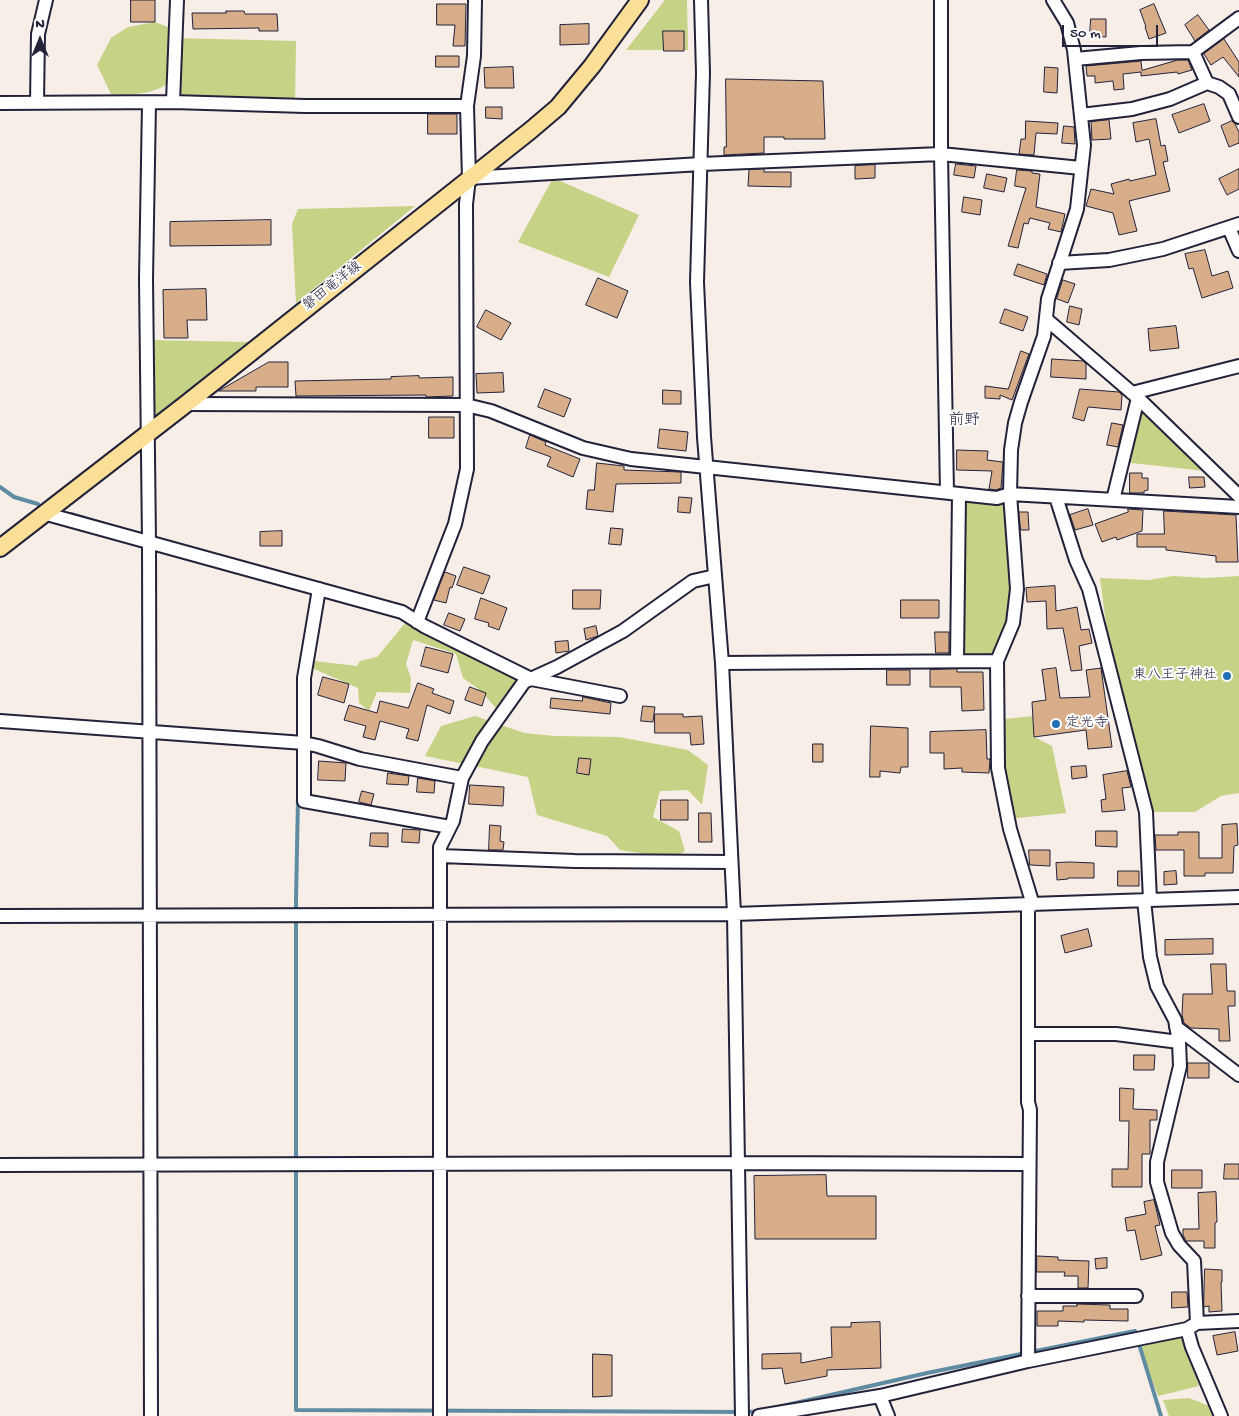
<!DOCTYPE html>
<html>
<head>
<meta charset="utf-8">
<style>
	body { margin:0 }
	#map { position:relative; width:1239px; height:1416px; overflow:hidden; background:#f7efe7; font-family:"Gochi Hand",sans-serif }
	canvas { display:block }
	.north { position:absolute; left:15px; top:15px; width:50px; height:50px; -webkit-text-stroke:4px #fff; paint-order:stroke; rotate:0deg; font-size:14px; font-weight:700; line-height:20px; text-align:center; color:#22223b }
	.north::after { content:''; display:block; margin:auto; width:18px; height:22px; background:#22223b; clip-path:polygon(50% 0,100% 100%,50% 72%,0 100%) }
	.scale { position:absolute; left:1062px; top:25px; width:96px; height:22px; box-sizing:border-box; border:2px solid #22223b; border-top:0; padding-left:6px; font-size:15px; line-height:18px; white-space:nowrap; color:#22223b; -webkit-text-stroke:4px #fff; paint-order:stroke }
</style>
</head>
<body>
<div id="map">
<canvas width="1239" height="1416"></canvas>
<div class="north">N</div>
<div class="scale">50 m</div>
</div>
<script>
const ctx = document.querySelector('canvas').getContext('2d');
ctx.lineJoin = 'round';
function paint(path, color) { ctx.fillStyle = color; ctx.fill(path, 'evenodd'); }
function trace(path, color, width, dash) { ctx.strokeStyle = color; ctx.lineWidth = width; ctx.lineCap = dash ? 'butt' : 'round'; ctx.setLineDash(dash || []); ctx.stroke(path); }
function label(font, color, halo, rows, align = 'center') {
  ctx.font = font + ' "Gochi Hand","Klee One",sans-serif'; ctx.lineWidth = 4; ctx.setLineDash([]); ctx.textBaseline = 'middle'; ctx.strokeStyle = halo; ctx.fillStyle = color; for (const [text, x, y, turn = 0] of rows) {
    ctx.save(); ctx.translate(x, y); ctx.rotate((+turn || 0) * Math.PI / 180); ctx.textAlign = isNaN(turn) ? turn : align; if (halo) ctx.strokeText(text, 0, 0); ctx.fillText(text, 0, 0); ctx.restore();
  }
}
const green = new Path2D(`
	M665 0H687L688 50H626Z
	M155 22 168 27 169 47 174 66 175 38 296 41 295 105 173 102V79C157 95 132 95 111 94L97 65 111 38 128 27Z
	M553 178 639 215 609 277 518 242Z
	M415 206 296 303 292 224 298 209Z
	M147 340 250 342 153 419Z
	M1138 398 1214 472 1122 462Z
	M959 494H1010L1017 589 997 661H957Z
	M1173 576 1207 578 1239 576V793L1221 796 1195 812H1146L1115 693 1100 578 1149 580Z
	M406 622 421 624 525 676 510 691 501 714 481 691 463 678 456 654 413 640 406 664 411 678 410 693 377 692 369 711 359 703 358 688 314 669V661L357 666 360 661 377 657Z
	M475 716 524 733 555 736 619 737 688 750 708 765 702 805 688 790 660 791 653 817 679 831 685 851 678 855H652L620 850 607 836 537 815 528 777 425 756 441 726Z
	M1033 716 1034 737 1052 746 1066 813 1008 819 999 773 1005 719Z
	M1182 1336 1199 1386 1158 1396 1140 1347Z
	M1189 1398 1212 1407 1215 1416H1169L1163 1400Z`);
const stream = new Path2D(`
	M0 487 14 497 38 504
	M71 514 145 536
	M298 798 296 900V1410L748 1412 759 1411
	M778 1407 927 1373 1135 1331 1161 1416`);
const building = new Path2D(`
	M131 0H155V22H131Z
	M437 4H466L465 46H453L455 25H437Z
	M1154 4 1166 33 1149 39 1145 27H1146L1140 10Z
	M226 11H244L245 14H277L278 31H259V28L193 29 192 13H226Z
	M1198 15 1209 30 1195 41 1185 25Z
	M1091 19H1106V37L1090 36Z
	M589 24V44L560 45V25Z
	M663 31H684V51H664Z
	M1224 39 1239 62V77L1223 57 1211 65 1204 54Z
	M436 56H459V67H436Z
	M1178 60H1188L1192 70 1178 74 1177 72 1141 76V72L1123 74 1124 89 1114 90 1113 81 1095 83V76H1087L1086 66 1141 61 1142 70Z
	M513 67 514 88H485L484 68Z
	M1045 67 1058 68 1057 93 1044 92Z
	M726 79 823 81 825 139H784V137H764V153L724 155V147H726Z
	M1204 104 1210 121 1179 133 1172 115Z
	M486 107H502V119L486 118Z
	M428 114H457V134H428Z
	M1156 119 1161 146 1165 145 1168 161 1163 162 1170 191 1129 201 1137 231 1119 235 1113 213 1086 206 1091 189 1114 194 1111 184 1129 179 1130 181 1156 175 1149 139 1136 142 1133 123Z
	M1109 120 1111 139 1092 140 1091 122Z
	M1026 121 1058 123 1057 134 1036 133 1034 155 1019 154 1021 139H1025Z
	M1232 121 1235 124 1239 132V143L1229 147 1221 126Z
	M1064 126 1074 127 1075 144 1062 143Z
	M956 164 976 166 974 178 954 175Z
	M875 165V178L855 179V166Z
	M764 169V172H791V187L748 186 749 170Z
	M1239 169V189L1227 195 1219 179Z
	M1017 170 1032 171V173L1040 174 1036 207 1065 214 1061 232 1048 229 1050 223 1030 218 1028 224 1024 223 1018 248 1008 246 1026 188 1015 186Z
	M987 174 1007 178 1004 192 984 188Z
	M964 197 982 200 980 215 962 212Z
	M271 220V245L170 246V222Z
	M1205 250 1212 276 1228 271 1233 288 1202 298 1193 268 1189 269 1185 254Z
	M1018 264 1047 274 1044 285 1014 275Z
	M598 278 628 291 617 318 586 305Z
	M1063 280 1075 284 1068 303 1057 299Z
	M206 289 207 320H187L188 338H164L163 290Z
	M1070 306 1082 309 1079 325 1067 322Z
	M1005 309 1028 317 1023 331 1000 323Z
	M486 310 511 323 501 340 477 327Z
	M1176 326 1179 348 1150 351 1148 329Z
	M1021 351 1029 354 1012 400 1000 395V399L985 398V386L1008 389Z
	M1052 359 1083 361 1086 364V379L1051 377Z
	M269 362H288V387H256V391H219Z
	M503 373 504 392 477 393 476 374Z
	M419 376V378L453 377V396L426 397V395L296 396 295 381 391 379V377Z
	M545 389 571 399 564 417 538 407Z
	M1080 389 1119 392 1122 395 1121 410 1088 407 1084 421 1073 418Z
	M663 390 681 391V404H663Z
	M429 417H454V438H429Z
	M1112 423 1123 425 1118 447 1107 445Z
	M660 429 688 432 686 451 658 448Z
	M530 435 546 442 545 445 580 459 573 477 547 466 551 457 526 448Z
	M957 450 988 451 987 460 1003 462 1001 488 996 490 989 489 992 471 957 470Z
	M597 463 624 466V470L681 472V483L616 484 613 512 586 509 588 490H594Z
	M1130 473H1142V478H1148V490L1144 491V493H1130Z
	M1189 477H1204L1205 487 1190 488Z
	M679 497 692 498 690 513 678 512Z
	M1088 509 1093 525 1075 530 1070 515Z
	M1128 509 1143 510 1142 531 1117 540 1116 537 1102 542 1095 524 1128 512Z
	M1164 511 1236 515 1238 562H1216V556L1166 550V547H1137V534H1164Z
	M1019 512H1028L1029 530H1021Z
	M611 528 623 529 621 545 609 544Z
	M282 531V546H260V532Z
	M464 567 490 576 483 594 457 585Z
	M445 572 456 576 452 588 450 587 446 603 434 600Z
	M1055 586 1056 611 1077 607 1081 630 1089 629 1092 643 1079 646 1082 670 1071 671 1063 628 1047 629 1046 601 1027 602 1026 588Z
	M573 590H601L600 609H573Z
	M481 598 507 608 499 630 488 626 489 623 475 619Z
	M901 600H939V618H901Z
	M449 613 465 619 460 631 444 625Z
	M596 626 598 636 586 640 584 629Z
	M935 632H949V653H936Z
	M568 641 569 651 556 653 555 642Z
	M426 647 453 654 448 673 421 666Z
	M1056 668 1060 698 1090 697 1086 670 1101 668 1112 747 1088 749 1086 730 1034 737 1032 702 1046 700 1042 670Z
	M957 669V672H983L984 710 962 711 961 687H930V670Z
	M887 670H910V685H887Z
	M323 677 349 684 344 703 318 695Z
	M418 683 434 689 432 693 454 701 450 714 427 705 418 741 406 738 409 729 380 721 375 740 363 737 366 726 344 720 349 705 377 713 380 701 408 708Z
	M470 687 486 693 482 706 465 700Z
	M583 697 611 703 610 714 550 708 551 698 582 701Z
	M643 706 655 707 653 722 641 721Z
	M655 714H683V717L702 716 704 744 691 745 690 733H655Z
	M871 726 908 728V767H901L900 773 880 771V777H870Z
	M986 730 987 759H990L989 773 962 772V768L944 769V753H930V732Z
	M813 744H823V762H813Z
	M579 758 591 759 589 775 577 773Z
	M319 761 346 763 345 781 318 780Z
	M1086 766 1087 777 1072 779 1071 767Z
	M1127 771 1131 787 1122 788 1125 810 1102 812 1101 800 1106 799 1103 775Z
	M388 773 409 776 408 785 387 784Z
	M418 778 435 781 434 793 417 792Z
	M470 785 504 787 503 806 469 804Z
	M362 791 374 794 371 805 359 802Z
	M661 800H688V820H661Z
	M699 813H711L712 842H699Z
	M1237 824 1238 845 1234 846 1233 873H1205V876H1184V850H1156L1155 835H1178V832H1199V858H1222V825Z
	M490 825 501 826 500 841 504 842 503 850H489Z
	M403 829 420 830 419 843 402 842Z
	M1096 831H1117V847L1096 846Z
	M371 833H388V847L370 846Z
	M1029 850H1050V866L1030 865Z
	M1070 862 1094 863V878H1068V879L1057 880 1056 863Z
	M1118 871H1139V886H1118Z
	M1176 871 1177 884 1164 885V872Z
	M1088 929 1092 946 1065 953 1061 936Z
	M1213 939V954L1165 955V940Z
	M1211 964H1226L1227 991H1235V1006H1228L1230 1041H1219V1029L1191 1028 1184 1023 1182 1015 1183 994H1212Z
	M1134 1055H1155L1154 1070H1134Z
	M1188 1063H1209V1078H1188Z
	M1120 1088 1134 1089 1133 1109 1157 1110V1120H1150V1154H1142V1187H1112V1169H1128L1129 1121H1120Z
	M1225 1164H1239V1179H1224Z
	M1172 1170H1202V1188H1172Z
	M826 1175 827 1196H876V1239H755L754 1176Z
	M1216 1192 1217 1222 1215 1223V1248H1204V1241H1186L1183 1235V1229H1199L1198 1193Z
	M1154 1200 1160 1225 1155 1226 1162 1255 1141 1260 1135 1230 1127 1231 1125 1218 1146 1214 1144 1202Z
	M1037 1256 1058 1257V1260L1089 1261 1088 1288H1078V1276H1064L1065 1272H1037Z
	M1107 1258V1268L1096 1269 1095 1259Z
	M1205 1269 1222 1270V1282H1221L1222 1311 1209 1312V1306L1204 1307Z
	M1172 1292H1187L1188 1307 1172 1308Z
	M1077 1304 1110 1305V1309H1128V1321L1084 1320V1322L1058 1321V1326H1037V1311H1063V1306H1077Z
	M880 1322 881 1368 827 1370V1376L785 1384 782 1368 762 1369V1354L801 1353V1363L832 1357 831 1327H851V1323Z
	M1235 1332 1238 1351 1217 1355 1213 1336Z
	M593 1354 612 1355V1396L593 1397Z`);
const minor = new Path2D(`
	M701 0 703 73 697 282 704 437 722 663 734 914 742 1416
	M941 0V154L947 492
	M1193 52 1239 18
	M1075 59 1141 53 1193 52 1207 83
	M173 102 177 0
	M0 103 173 102 305 106H467
	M37 103 38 34 46 0
	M149 103 146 279 149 542 151 1416
	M1081 115 1132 109 1170 99 1207 83 1219 87 1229 94 1239 117
	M469 178 701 164 941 154 1081 168
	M1229 228 1239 251
	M1059 263 1109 260 1163 249 1239 224
	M1046 319 1138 398 1239 496
	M1132 393 1239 366
	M186 404 466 405 491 411 583 448 631 459 997 498 1010 494 1239 507
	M1056 497 1076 560 1089 589 1146 812 1150 900
	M1113 500 1138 398
	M43 513 402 612 424 626 531 679 620 696
	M319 589 304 678V801L450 827
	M417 622 455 524 467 469 466 204 469 178 467 106 474 56 475 0
	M957 661 959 494
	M722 663 997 661
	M0 721 304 743 318 746 360 759 462 778
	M440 856 575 861 731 862
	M1144 900 1150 957 1157 986 1175 1020 1179 1042 1180 1066 1157 1162V1182L1172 1233 1179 1245 1194 1261 1197 1323
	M1028 905V1102L1030 1110 1028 1361
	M1033 905 1010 829 998 768 997 661 1013 623 1017 589 1010 494 1011 450 1015 423 1021 402 1044 336 1048 299 1077 209 1084 145 1074 50 1067 23 1053 0
	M0 916 734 914 1239 897
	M1176 1027 1239 1075
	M1028 1034H1116L1179 1042
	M0 1165 738 1163 1028 1164
	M1028 1296H1136
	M1187 1329 1192 1347 1221 1416
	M880 1396 888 1416
	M440 1416V847L453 821 462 778 482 741 524 682 557 667 623 631 693 581 715 576
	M759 1416 880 1396 1028 1361 1187 1329 1197 1323 1239 1321`);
const major = new Path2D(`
	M0 548 186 404 531 130 558 107 592 66 640 0`);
const markers = [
	[1227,676,5,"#1f6fb2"],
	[1056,724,5,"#1f6fb2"]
];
const streetNames = [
	["磐田竜洋線",333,287,-38]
];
const poiNames = [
	["東八王子神社",1217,676],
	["定光寺",1066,724,"left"]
];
const quarterNames = [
	["前野",964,422]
];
paint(green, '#c6d285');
trace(stream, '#608ca3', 4);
paint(building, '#d8ad89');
trace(building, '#22223b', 1);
trace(minor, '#22223b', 16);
trace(major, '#22223b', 20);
trace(minor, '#fff', 12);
trace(major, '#fbdf96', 16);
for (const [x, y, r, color] of markers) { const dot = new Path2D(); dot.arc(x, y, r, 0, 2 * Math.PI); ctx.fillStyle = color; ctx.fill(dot); trace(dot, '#fff', 2); }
label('14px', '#22223b', '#fff', streetNames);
label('14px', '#22223b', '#fff', poiNames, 'right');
label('16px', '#22223b', '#fff', quarterNames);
</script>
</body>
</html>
